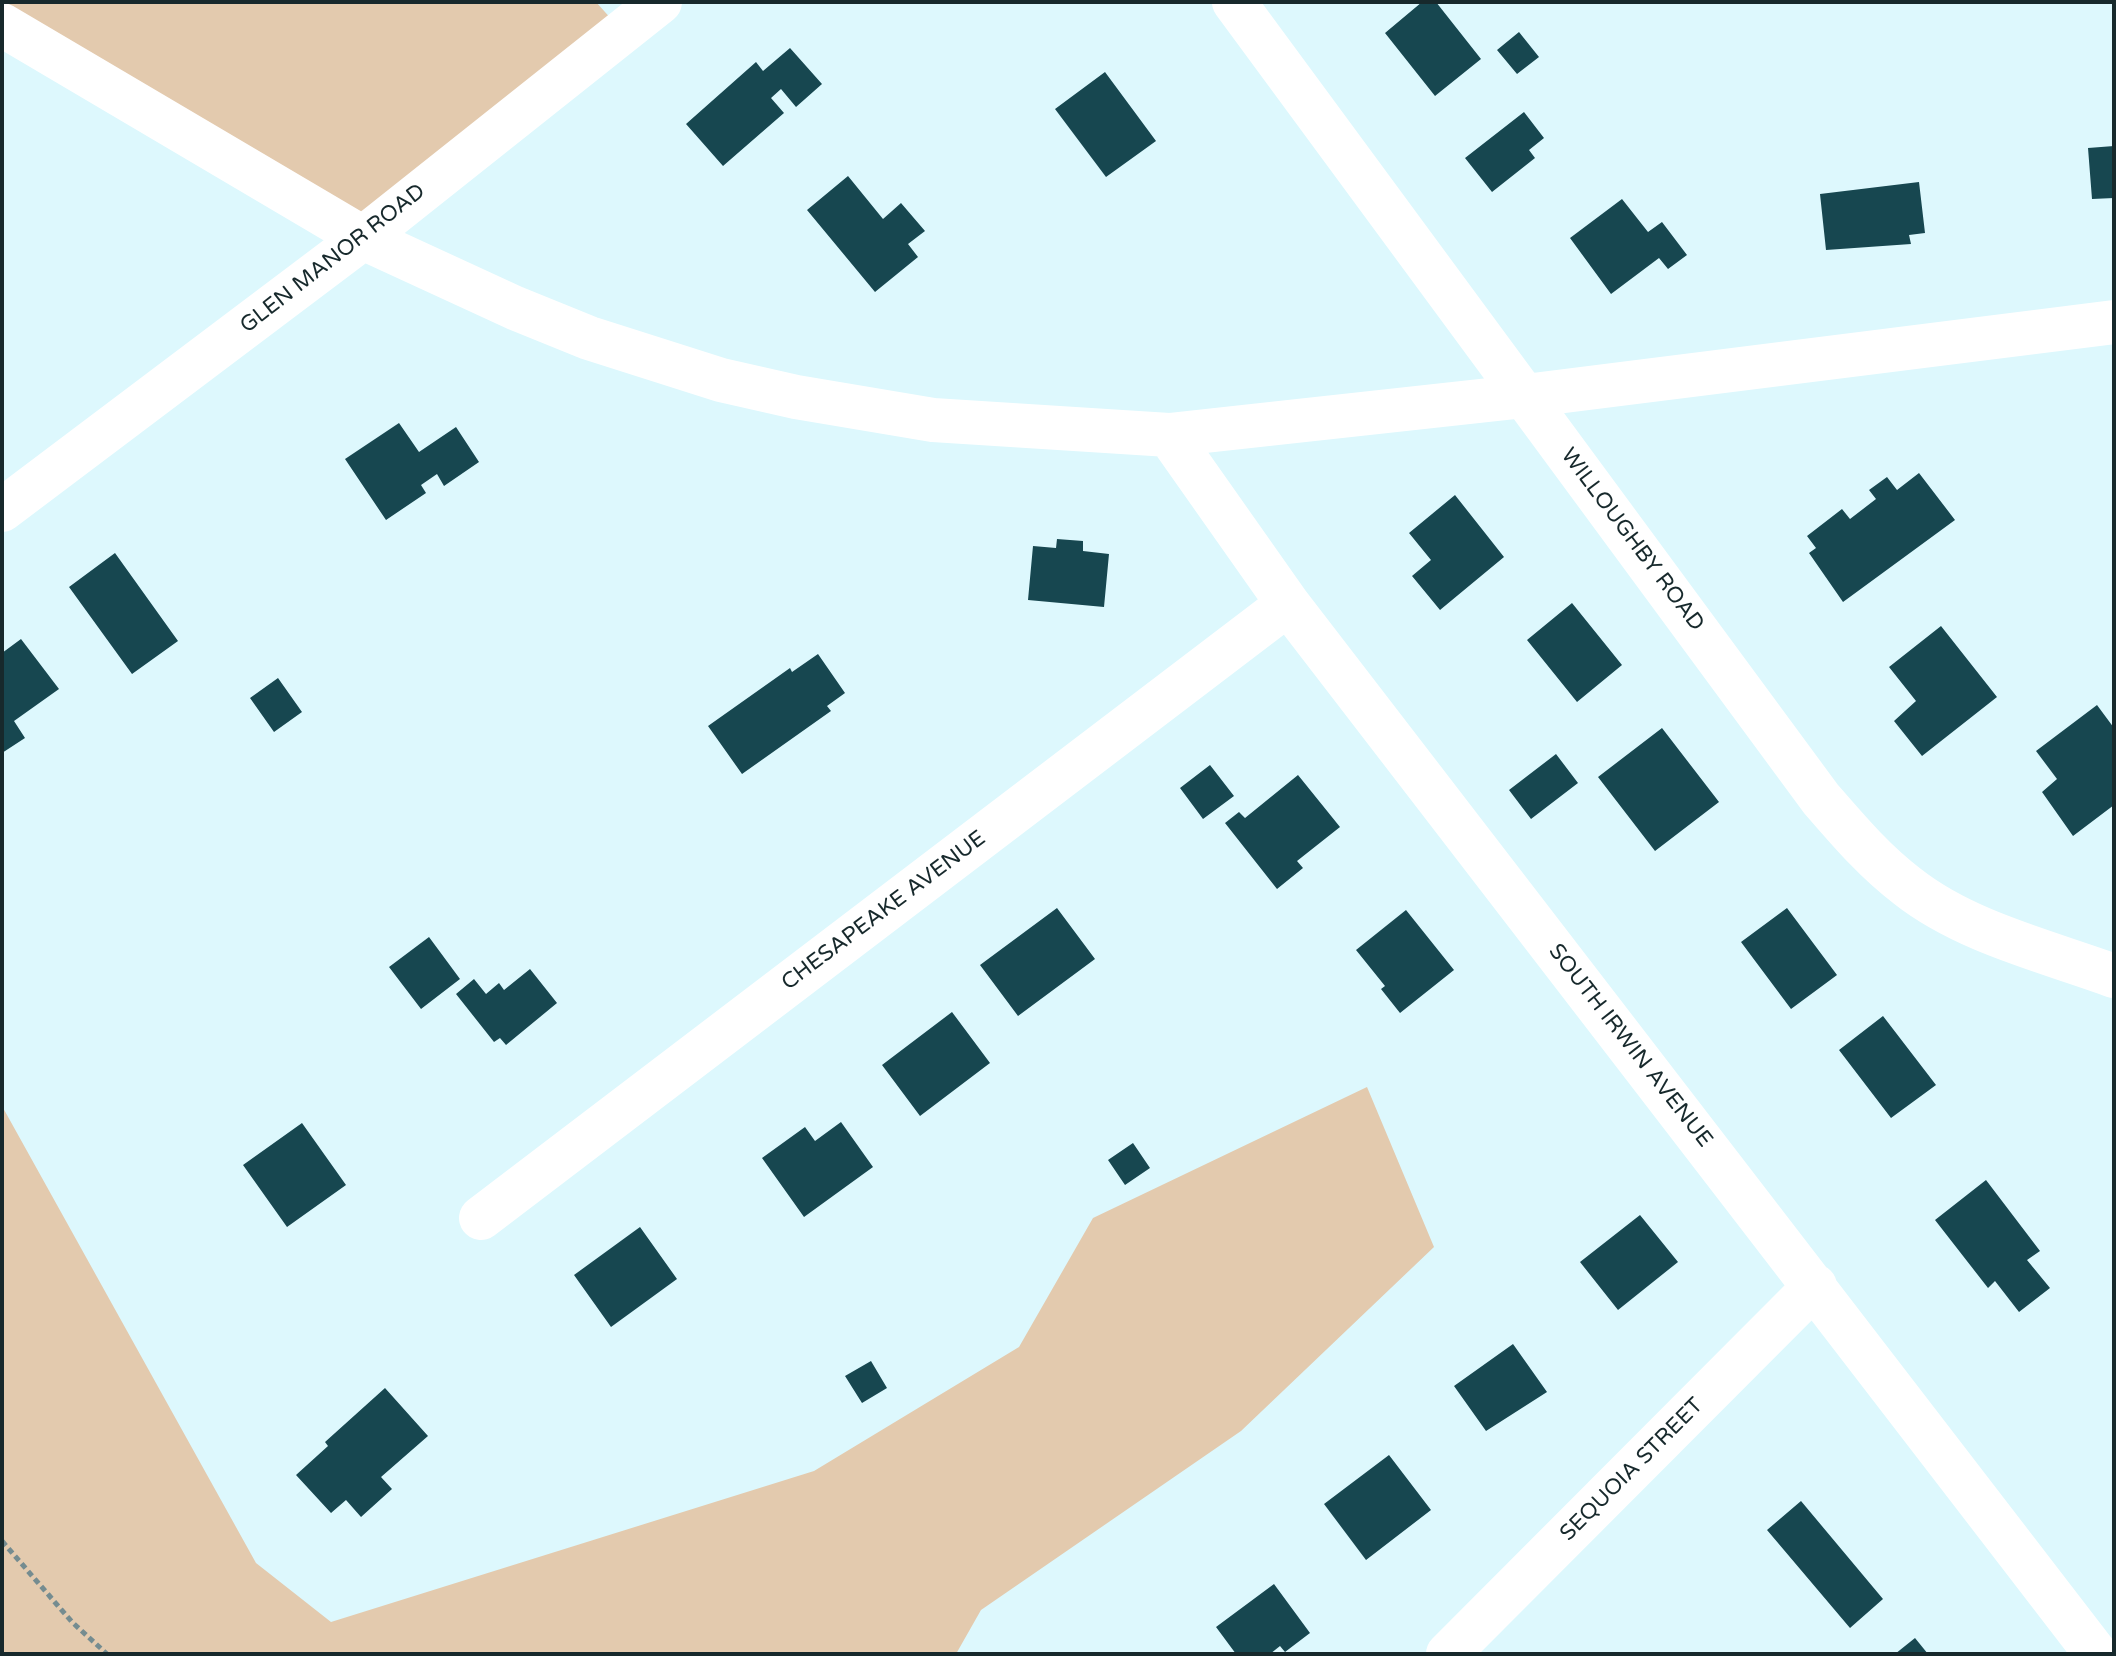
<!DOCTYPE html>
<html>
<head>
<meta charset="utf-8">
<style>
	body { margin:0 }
	#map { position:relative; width:2116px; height:1656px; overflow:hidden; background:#ddf8fd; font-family:"Varela Round",sans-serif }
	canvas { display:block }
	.frame { position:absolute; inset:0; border:4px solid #17292c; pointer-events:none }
</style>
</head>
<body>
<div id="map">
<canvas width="2116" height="1656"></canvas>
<div class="frame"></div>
</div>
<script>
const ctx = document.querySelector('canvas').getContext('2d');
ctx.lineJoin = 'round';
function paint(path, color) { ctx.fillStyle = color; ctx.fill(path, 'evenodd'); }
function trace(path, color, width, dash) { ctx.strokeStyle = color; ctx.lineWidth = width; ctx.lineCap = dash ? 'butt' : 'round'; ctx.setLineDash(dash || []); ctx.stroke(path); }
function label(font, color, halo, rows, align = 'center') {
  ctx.font = font + ' "Varela Round",sans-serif'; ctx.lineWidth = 8; ctx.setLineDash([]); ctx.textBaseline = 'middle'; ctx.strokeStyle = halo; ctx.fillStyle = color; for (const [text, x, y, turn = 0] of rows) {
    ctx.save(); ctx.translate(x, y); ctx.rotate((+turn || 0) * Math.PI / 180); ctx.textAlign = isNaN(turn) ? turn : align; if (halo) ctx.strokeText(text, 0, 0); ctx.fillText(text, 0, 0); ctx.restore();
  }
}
const green = new Path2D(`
	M2 2H596L623 32 363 238 2 25Z
	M1367 1087 1434 1247 1241 1431 981 1610 956 1654H2V1106L256 1563 331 1622 814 1471 1019 1347 1093 1218Z`);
const building = new Path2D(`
	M1422 2H1436L1481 59 1435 96 1385 33Z
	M1519 32 1539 57 1517 74 1497 50Z
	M790 48 822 84 796 107 781 89 771 98 784 113 723 166 686 124 756 62 763 71Z
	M1105 72 1156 141 1106 177 1055 109Z
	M1524 112 1544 138 1529 150 1535 158 1492 192 1465 158Z
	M2114 146V198L2092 199 2088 148Z
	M848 176 883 219 901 203 925 231 908 244 918 257 875 292 807 210Z
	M1919 182 1925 233 1909 235 1911 244 1826 250 1820 194Z
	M1622 199 1648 232 1662 222 1687 255 1668 269 1659 258 1611 294 1570 238Z
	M399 423 419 452 456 427 479 462 444 486 437 474 421 485 426 493 386 520 345 459Z
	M1919 473 1955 520 1843 602 1809 553 1816 548 1807 536 1842 509 1850 519 1876 499 1869 490 1887 477 1897 490Z
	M1455 495 1504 557 1440 610 1412 576 1431 560 1409 533Z
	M1057 539 1083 541V551L1109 554 1104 607 1028 600 1033 546 1056 548Z
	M115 553 178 641 132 674 69 587Z
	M1572 603 1622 665 1577 702 1527 640Z
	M1941 626 1997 697 1922 756 1894 721 1916 701 1889 667Z
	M21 639 59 689 14 721 25 738 2 753V653Z
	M818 654 845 693 827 706 831 711 742 774 708 726 790 668 792 672Z
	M278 678 302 712 274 732 250 698Z
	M2097 705 2114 728V805L2073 836 2042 792 2057 779 2036 751Z
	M1662 728 1719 802 1655 851 1598 777Z
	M1556 754 1578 783 1531 819 1509 790Z
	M1210 765 1234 796 1203 819 1180 788Z
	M1298 775 1340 827 1297 861 1303 868 1277 889 1225 823 1239 812 1245 818Z
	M1057 908 1095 959 1018 1016 980 965Z
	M1787 908 1837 975 1791 1009 1741 942Z
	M1406 910 1454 970 1400 1013 1381 989 1385 986 1356 950Z
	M429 937 460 979 421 1009 389 967Z
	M530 969 557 1003 506 1045 500 1038 494 1042 456 994 474 979 486 994 499 983 504 990Z
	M952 1012 990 1063 920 1116 882 1065Z
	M1883 1016 1936 1085 1891 1118 1839 1050Z
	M841 1122 873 1167 804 1217 762 1158 805 1127 815 1141Z
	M302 1123 346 1185 287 1227 243 1165Z
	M1133 1143 1150 1168 1125 1185 1108 1160Z
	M1986 1180 2040 1251 2027 1260 2050 1288 2019 1312 1995 1281 1988 1288 1935 1220Z
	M1640 1215 1678 1262 1618 1310 1580 1262Z
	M640 1227 677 1279 611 1327 574 1275Z
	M1513 1344 1547 1392 1486 1431 1454 1386Z
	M871 1361 887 1388 862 1403 845 1376Z
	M385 1388 428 1436 381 1477 392 1489 361 1517 346 1500 331 1513 296 1475 328 1446 325 1442Z
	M1389 1455 1431 1510 1366 1560 1324 1504Z
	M1801 1501 1883 1599 1850 1628 1767 1530Z
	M1274 1584 1310 1633 1285 1652 1280 1646 1270 1654H1236L1216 1627Z
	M1915 1638 1928 1654H1895Z`);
const path = new Path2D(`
	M2 1541 72 1622 107 1654`);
const minor = new Path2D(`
	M1234 2 1821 799C1848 830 1874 861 1907 886 1965 932 2046 951 2114 976
	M2 25 363 238 515 308 589 338 721 380 796 397 933 420 1169 435 1525 396 2114 322
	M1169 435 1288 604 2096 1654
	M2 510 363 238 660 2
	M481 1218 1288 604
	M1448 1654 1815 1286`);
const streetNames = [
	["GLEN MANOR ROAD",333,259,-38],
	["WILLOUGHBY ROAD",1632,540,53],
	["CHESAPEAKE AVENUE",884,911,-37],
	["SOUTH IRWIN AVENUE",1630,1046,52],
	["SEQUOIA STREET",1632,1470,-45]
];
paint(green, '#e3caae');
paint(building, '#174750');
trace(path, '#758c90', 5, [6, 4]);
trace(minor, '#fff', 44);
label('22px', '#17292c', '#fff', streetNames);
</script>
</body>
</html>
